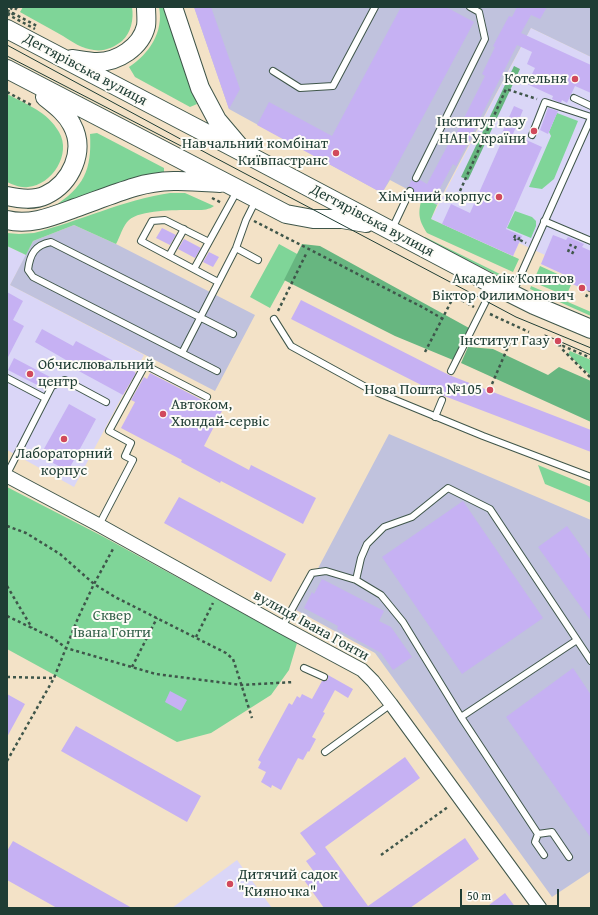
<!DOCTYPE html>
<html>
<head>
<meta charset="utf-8">
<style>
	body { margin:0 }
	#map { position:relative; width:598px; height:915px; overflow:hidden; background:#f3e2c7; font-family:"Gentium Book Plus",serif }
	canvas { display:block }
	.frame { position:absolute; inset:0; border:8px solid #1f3d34; pointer-events:none }
	.scale { position:absolute; left:460px; top:889px; width:99px; height:18px; box-sizing:border-box; border:2px solid #1f3d34; border-top:0; padding-left:5px; font-size:12px; line-height:14px; white-space:nowrap; color:#1f3d34; -webkit-text-stroke:3px #fdfcf7; paint-order:stroke }
</style>
</head>
<body>
<div id="map">
<canvas width="598" height="915"></canvas>
<div class="frame"></div>
<div class="scale">50 m</div>
</div>
<script>
const ctx = document.querySelector('canvas').getContext('2d');
ctx.lineJoin = 'round';
function paint(path, color) { ctx.fillStyle = color; ctx.fill(path, 'evenodd'); }
function trace(path, color, width, dash) { ctx.strokeStyle = color; ctx.lineWidth = width; ctx.lineCap = dash ? 'butt' : 'round'; ctx.setLineDash(dash || []); ctx.stroke(path); }
function label(font, color, halo, rows, align = 'center') {
  ctx.font = font + ' "Gentium Book Plus",serif'; ctx.lineWidth = 4; ctx.setLineDash([]); ctx.textBaseline = 'middle'; ctx.strokeStyle = halo; ctx.fillStyle = color; for (const [text, x, y, turn = 0] of rows) {
    ctx.save(); ctx.translate(x, y); ctx.rotate((+turn || 0) * Math.PI / 180); ctx.textAlign = isNaN(turn) ? turn : align; if (halo) ctx.strokeText(text, 0, 0); ctx.fillText(text, 0, 0); ctx.restore();
  }
}
const built = new Path2D(`
	M531 28 591 57V292L563 280 565 275 541 264 545 255 519 243 513 256 431 219Z
	M7 246 26 255 10 285 144 355 74 487 7 450Z
	M237 860 272 908H172Z`);
const industrial = new Path2D(`
	M194 7H591V57L531 28 437 205 390 180 382 193 229 109Z
	M74 225 116 244 255 315 215 391 10 285 33 241Z
	M389 434 591 520V871L552 897 375 653 296 610Z`);
const green = new Path2D(`
	M23 7H132C134 19 131 33 122 41 115 47 103 52 94 50 83 49 72 42 63 36 49 28 34 20 20 12Z
	M159 7H164L197 104 190 107 135 77 129 67C149 54 164 32 159 7Z
	M7 94C26 104 48 112 59 132 72 154 52 185 28 187 20 188 14 185 7 182Z
	M557 113 578 121 554 179 542 189 529 187 551 136 549 132Z
	M97 133 164 168V172L139 176 53 207C84 187 92 170 90 134Z
	M170 193H185L214 206C207 211 199 210 190 210 176 210 140 210 129 220 123 225 120 237 116 244L74 225 33 241 26 255 7 246V233L19 234 34 233C80 221 123 200 170 193Z
	M422 197 437 205 431 219 519 259 513 272 427 233C418 219 418 213 422 197Z
	M515 211 532 217 536 221V226L531 238 507 228Z
	M425 237 506 277 505 279 424 239Z
	M279 244 299 255 270 308 250 297Z
	M540 266 562 276 560 281 571 285 566 296 533 282Z
	M531 286 591 312V316L530 289Z
	M570 351 591 360V376L568 354Z
	M538 465 591 487V503L545 484Z
	M7 487 102 536 297 643 289 670 271 695 211 733 177 742 7 649Z`);
const forest = new Path2D(`
	M514 66 520 69 468 180 461 177Z
	M302 244 320 246 469 328 453 360 395 336 284 280Z
	M468 347 493 349 548 375 559 367 591 381V422L461 363Z`);
const building = new Path2D(`
	M194 7H211L240 89 229 109Z
	M401 7H446L474 22 382 193 257 125 269 102 332 136Z
	M517 7H547L540 19 531 15 521 33 591 65V93L575 86 567 103 562 100 561 103 552 99 553 96 527 84 535 68 527 64 532 52 517 45 456 166 453 164 432 203 414 193V190L412 187H408L412 180 414 182 420 180 427 184 450 141 452 142 485 76 482 74 495 47 493 46 509 16 512 17Z
	M514 106 523 110 513 134 542 147 506 229 522 236 513 256 442 224 451 204 470 213 505 134 502 133Z
	M548 108 558 111 548 134 540 130Z
	M162 228 176 235 170 245 156 238Z
	M553 235 566 240 568 237 584 244 582 247 591 251V292L563 280 565 275 541 264Z
	M184 239 201 248 195 258 178 249Z
	M209 252 219 257 213 267 203 262Z
	M7 292 23 301 13 320 24 326 7 359Z
	M301 300 449 375 591 430V452L439 394 291 319Z
	M42 329 73 346 76 341 136 373 123 395 64 363 66 360 35 342Z
	M14 358 52 378 45 389 8 370Z
	M150 373 204 401V402L222 411 204 446 249 470 251 465 316 498 303 524 221 481 220 483 181 462 182 460 121 428 135 402 131 400 144 377 147 379Z
	M69 404 96 419 68 471 40 456Z
	M179 497 286 554 271 582 164 523Z
	M463 501 543 618 462 674 382 557Z
	M567 526 591 560V621L538 547Z
	M322 579 384 611 379 621 391 627 412 657 393 670 381 653 337 629 338 626 304 608 312 592 314 594Z
	M573 668 591 695V838L506 717Z
	M328 675 353 689 348 698 335 690 323 712 325 713 312 737 316 739 309 752 308 751 303 760 298 758 281 790 272 785 271 788 261 782 266 772 258 768 261 762 258 760 289 703 292 705 297 696 300 698 302 694 312 699 322 681H325L328 679Z
	M170 691 187 700 181 711 165 702Z
	M7 694 25 704 7 737Z
	M76 726 201 796 187 822 61 751Z
	M405 757 420 778 325 847 368 906 465 838 479 859 410 908H324L304 880 314 872 306 861 316 854 300 833Z
	M13 841 132 908H57L7 880V851Z
	M505 893 516 908H485Z`);
const path = new Path2D(`
	M8 15 12 7
	M12 15 17 7
	M7 92 33 106
	M460 191 506 89 537 99
	M212 198 222 203
	M254 221 424 308 443 319
	M514 238 515 236 519 238 518 241 514 239
	M520 240 526 243
	M568 252 571 244
	M572 254 576 246
	M586 297 589 291
	M278 311 307 252
	M490 314 529 332
	M558 345 563 346
	M425 352 454 296 474 307
	M590 377 562 349 563 346 591 358
	M492 384 510 342
	M7 526 26 533 60 554 94 584 115 597 226 653 233 659 235 665 252 718
	M7 586 32 628
	M7 616 53 638 66 648 156 674 241 685 294 682
	M196 637 213 603
	M132 667 157 618
	M7 677 54 678
	M7 761 54 678 78 618 94 584 113 549
	M381 855 448 807`);
const lane = new Path2D(`
	M273 71 300 88 333 86 375 7
	M574 98 591 106
	M532 135 545 102 591 117
	M416 178 485 39 479 12 470 7
	M544 221 591 241
	M392 229 410 191
	M209 242 165 220 152 221 141 241 218 282
	M236 248 258 260
	M169 256 184 229
	M194 269 237 191
	M513 292 591 118
	M274 319 291 346 371 390 483 436 591 477
	M182 353 236 248 246 220 256 200
	M217 371 33 277 28 270C30 254 35 245 51 242L233 334
	M451 371 493 287
	M7 378 45 398
	M435 417 442 400
	M7 474 52 386 65 380 106 402
	M99 525 133 460 125 456 131 443 109 431 145 365 207 397
	M356 580 361 558 367 544 384 527 412 517 448 488 490 509 591 661
	M282 627 312 573 326 571 356 580 381 595 403 622 461 717 538 834 535 842 544 855
	M304 668 324 677
	M461 717 577 640
	M325 752 391 704
	M538 834 552 832 569 857`);
const street = new Path2D(`
	M7 476 99 525 282 627 362 670 373 681 391 704 540 908`);
const secondary = new Path2D(`
	M173 7 200 88 217 120 239 146
	M7 29 244 153 494 285 534 305 591 329
	M72 59C80 60 89 62 97 62 118 62 141 47 146 26 147 20 146 13 146 7
	M7 69 286 214 313 219H342L366 223
	M7 196C20 199 34 201 46 195 71 183 86 151 72 125 66 113 55 105 45 97
	M7 220C30 226 53 216 75 208 95 201 115 193 135 187 163 178 191 181 220 183`);
const tram = new Path2D(`
	M7 45 210 155 486 301 516 317 591 348
	M7 56 183 147
	M545 335 591 355`);
const pathBridge = new Path2D(`
	M7 10 37 26
	M7 14 35 29`);
const markers = [
	[575,79,4,"#d1495b"],
	[534,131,4,"#d1495b"],
	[336,153,4,"#d1495b"],
	[499,197,4,"#d1495b"],
	[582,288,4,"#d1495b"],
	[558,341,4,"#d1495b"],
	[30,374,4,"#d1495b"],
	[490,390,4,"#d1495b"],
	[163,414,4,"#d1495b"],
	[64,439,4,"#d1495b"],
	[230,884,4,"#d1495b"]
];
const streetNames = [
	["Дегтярівська вулиця",85,70,28],
	["Дегтярівська вулиця",372,221,28],
	["вулиця Івана Гонти",311,626,29]
];
const poiNames = [
	["Котельня",567,79],
	["Інститут газу",526,122],
	["НАН України",526,139],
	["Навчальний комбінат",328,144],
	["Київпастранс",328,161],
	["Хімічний корпус",491,197],
	["Академік Копитов",574,279],
	["Віктор Филимонович",574,296],
	["Інститут Газу",550,341],
	["Обчислювальний",38,365,"left"],
	["центр",38,382,"left"],
	["Нова Пошта №105",482,390],
	["Автоком,",171,405,"left"],
	["Хюндай-сервіс",171,422,"left"],
	["Лабораторний",64,454,"center"],
	["корпус",64,471,"center"],
	["Дитячий садок",238,875,"left"],
	["\"Кияночка\"",238,892,"left"]
];
const parkNames = [
	["Сквер",112,616],
	["Івана Гонти",112,633]
];
paint(built, '#dad6f7');
paint(industrial, '#c0c2dd');
paint(green, '#7fd598');
paint(forest, '#67b680');
paint(building, '#c6b1f3');
trace(lane, '#3f564a', 8);
trace(street, '#3f564a', 15);
trace(secondary, '#3f564a', 20);
trace(path, '#3f564a', 2.5, [3, 3]);
trace(lane, '#fff', 6);
trace(street, '#fff', 13);
trace(secondary, '#fff', 18);
trace(tram, '#1f3d34', 1);
trace(pathBridge, '#3f564a', 2.5, [3, 3]);
for (const [x, y, r, color] of markers) { const dot = new Path2D(); dot.arc(x, y, r, 0, 2 * Math.PI); ctx.fillStyle = color; ctx.fill(dot); trace(dot, '#fdfcf7', 1.5); }
label('15px', '#1f3d34', '#fdfcf7', streetNames);
label('15px', '#1f3d34', '#fdfcf7', poiNames, 'right');
label('15px', '#37634d', '#fdfcf7', parkNames);
</script>
</body>
</html>
